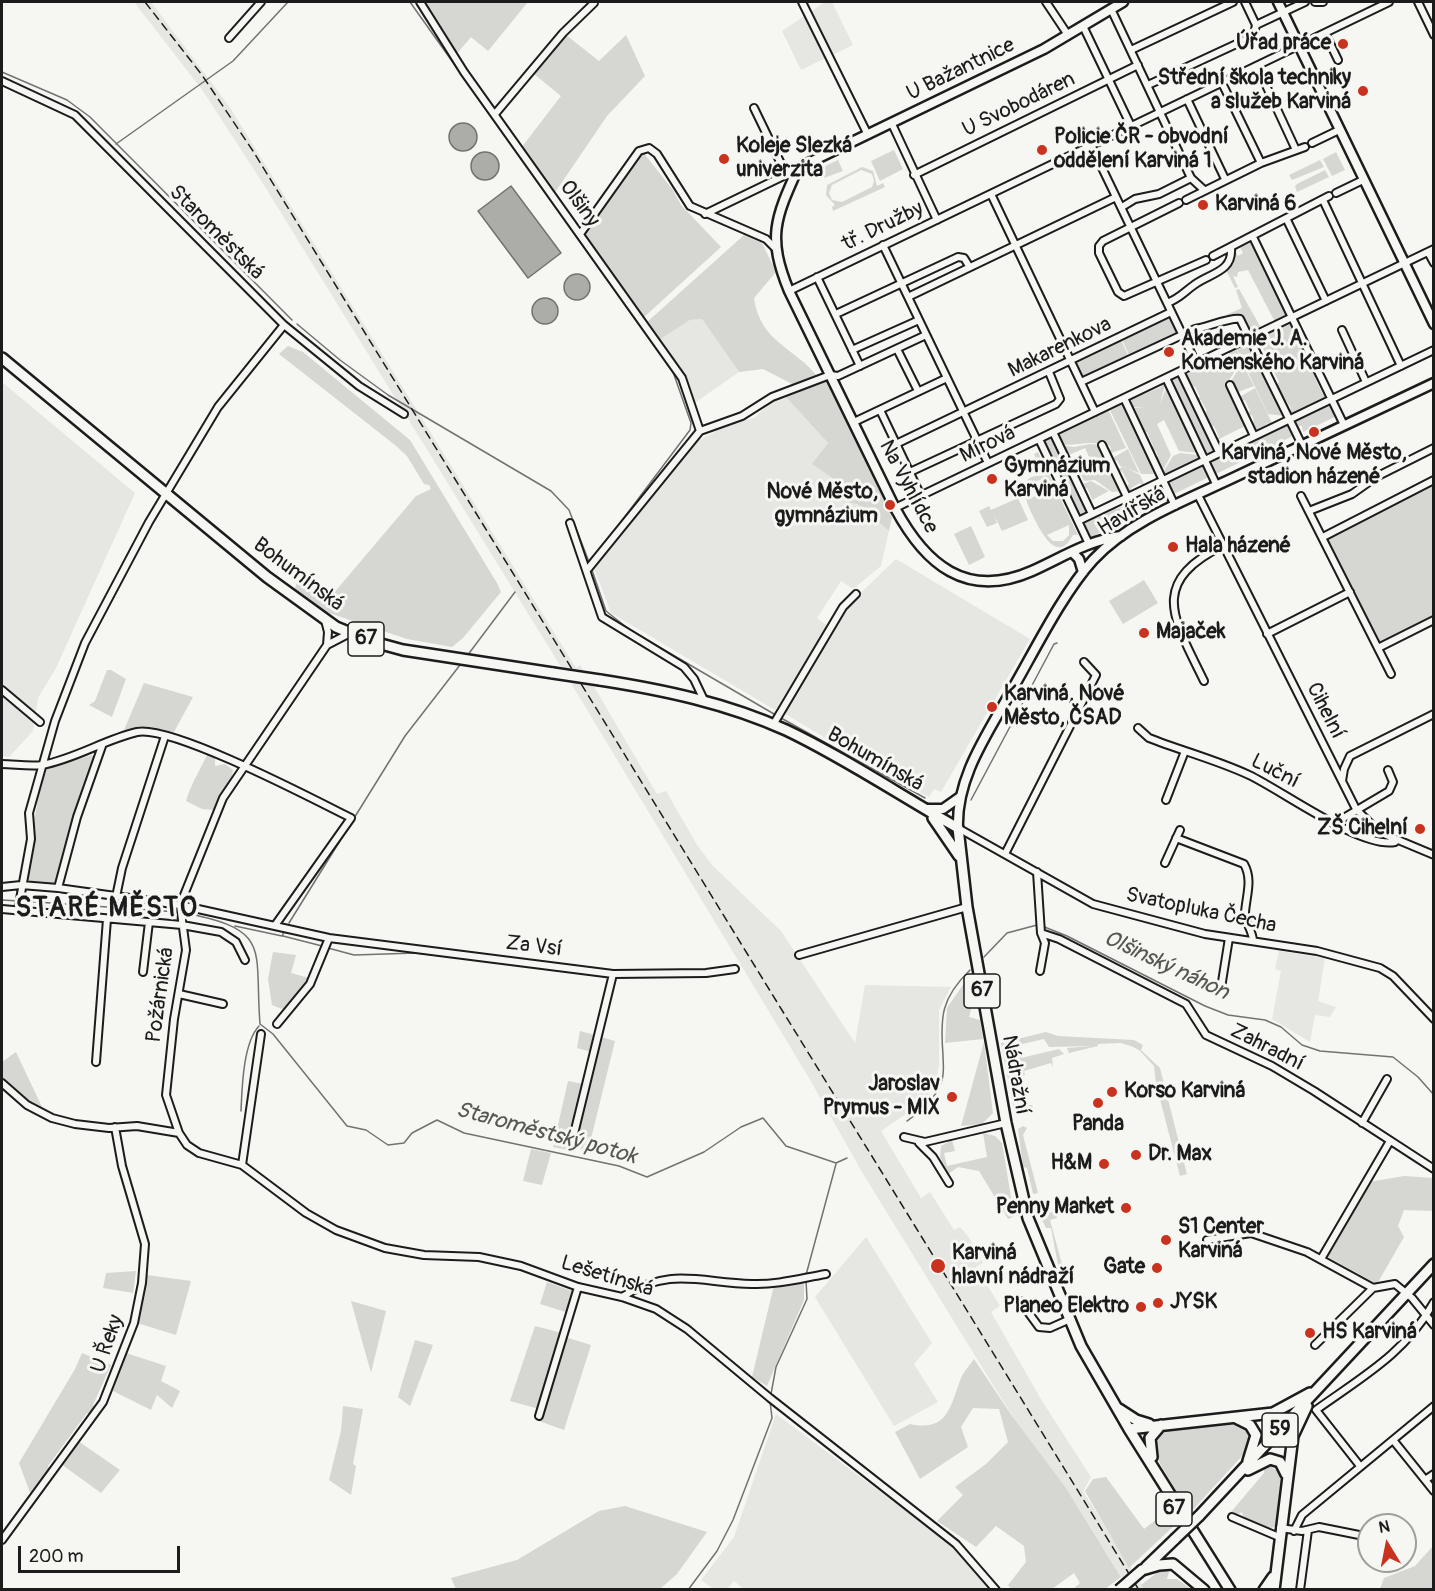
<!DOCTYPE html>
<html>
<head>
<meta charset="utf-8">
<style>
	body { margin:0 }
	#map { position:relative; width:1435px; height:1591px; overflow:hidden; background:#f6f6f2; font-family:Pangolin,sans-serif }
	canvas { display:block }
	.frame { position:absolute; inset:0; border:3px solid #1c1c1c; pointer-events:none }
	.north { position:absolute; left:1357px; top:1513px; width:60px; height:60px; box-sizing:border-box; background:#f6f6f2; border:2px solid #9f9f9c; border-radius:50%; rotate:350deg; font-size:16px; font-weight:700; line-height:24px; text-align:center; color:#1c1c1c }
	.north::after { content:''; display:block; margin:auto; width:21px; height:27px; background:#c8321e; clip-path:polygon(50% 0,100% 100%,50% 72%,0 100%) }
	.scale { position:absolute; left:18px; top:1546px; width:162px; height:27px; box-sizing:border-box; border:3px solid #1c1c1c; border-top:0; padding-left:8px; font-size:18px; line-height:21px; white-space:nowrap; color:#1c1c1c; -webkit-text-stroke:4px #f6f6f2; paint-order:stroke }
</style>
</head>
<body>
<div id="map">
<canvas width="1435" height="1591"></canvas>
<div class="frame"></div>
<div class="north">N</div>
<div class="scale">200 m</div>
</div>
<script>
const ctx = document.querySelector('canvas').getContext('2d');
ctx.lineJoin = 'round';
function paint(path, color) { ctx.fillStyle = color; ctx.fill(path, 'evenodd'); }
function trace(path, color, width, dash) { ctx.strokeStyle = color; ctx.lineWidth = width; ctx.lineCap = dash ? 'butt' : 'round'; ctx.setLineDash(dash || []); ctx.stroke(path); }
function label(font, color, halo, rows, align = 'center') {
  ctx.font = font + ' Pangolin,sans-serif'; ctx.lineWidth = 6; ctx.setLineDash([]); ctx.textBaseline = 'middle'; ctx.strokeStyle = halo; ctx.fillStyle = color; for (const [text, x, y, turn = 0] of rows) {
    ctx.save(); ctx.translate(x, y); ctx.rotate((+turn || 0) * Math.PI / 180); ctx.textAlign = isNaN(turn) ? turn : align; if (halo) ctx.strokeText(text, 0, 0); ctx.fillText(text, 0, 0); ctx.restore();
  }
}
const built = new Path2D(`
	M134 2H151L229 106 576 668 580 665 593 685 657 794 666 791 697 845 712 865 781 931 855 1043 865 985 951 987 939 1010V1065L935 1085 925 1101 881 1131 921 1198 930 1192 954 1230 960 1227 970 1239 983 1263 976 1267 1000 1306 991 1312 1042 1401 1091 1477 1083 1491 1144 1589H1129L1066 1488 1021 1430 990 1380 862 1172 809 1078 566 675 262 182 203 91Z
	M825 2H832L853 45 801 70 782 31Z
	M702 319 739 372 693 404 684 378 659 340 690 320Z
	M2 382 135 493 56 668 38 698 33 731 9 757 2 756Z
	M784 395 828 443 813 464 860 498 848 501 857 504 889 531 881 566 853 589 841 581 817 618 829 627 775 710 611 613 594 568 696 442 729 424 754 418 774 400Z
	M896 559 1030 639 941 792 934 789 929 797 878 770 784 713 848 605Z
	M1279 951 1325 958 1318 1001 1336 1007 1330 1017 1315 1015 1310 1042 1272 1019 1281 971 1275 969Z
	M866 1237 932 1343 914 1364 938 1402 894 1426 815 1297Z
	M776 1414 948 1542 992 1589 745 1590 734 1581 727 1589 715 1590 701 1580 734 1537Z`);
const green = new Path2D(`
	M421 2H528L488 51 471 37 455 56Z
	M566 35 599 61 626 35 645 76 607 116 554 194 521 148 561 96 534 74Z
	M894 150 903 169 880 181 871 161Z
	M642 151 673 190 681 205 721 247 643 318 583 233Z
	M1336 152 1345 170 1332 176 1323 159Z
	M838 160 843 171 824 178 821 168Z
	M1320 160 1324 167 1292 180 1289 175Z
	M862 167 873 171 877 186 883 183 885 187 833 211 832 207 835 205 826 195 827 185ZM861 170 872 174 874 181 872 187 842 202 832 200 829 193 832 185Z
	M1325 170 1329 177 1297 192 1295 186 1297 184Z
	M744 235 762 243 776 272 754 298C760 342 794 347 818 377L796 386 763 369 739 372 702 319 690 320 659 340 646 323Z
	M1250 243 1254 244 1287 312 1286 316 1275 322 1248 270 1238 272 1237 277 1233 276 1238 287 1235 288 1226 270 1234 251 1235 250 1238 256 1243 253 1240 247Z
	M1239 289 1260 326 1254 332 1249 330 1240 316 1226 315 1242 308 1236 290Z
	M1166 318 1171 319 1178 335 1130 357 1121 337Z
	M1288 322 1292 324 1317 375 1315 378 1322 393 1326 395 1325 400 1294 415 1289 413 1291 408 1276 386 1279 382 1272 368H1267L1264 361 1267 357 1262 346H1257V337Z
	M1120 338 1129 357 1081 377 1075 364 1076 360Z
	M1245 342 1249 343 1285 416 1268 414 1236 347Z
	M288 346 303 352 410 440 497 583 501 592 463 638 452 647 407 639 326 612 295 589 297 581H303L327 601 416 496 431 489 429 485 424 484 407 456 395 445 279 354Z
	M1236 348 1242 361 1227 383 1247 425 1215 441 1219 437 1214 426 1210 428 1203 413 1207 411 1201 400 1196 399 1200 397 1195 386 1191 388 1184 374 1186 371Z
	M1242 363 1254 386 1238 392 1230 383Z
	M1180 376 1215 449 1212 455 1203 452 1170 382 1172 377Z
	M826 380 892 517 889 531 857 504 846 502 860 497 812 464 828 443 784 395Z
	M1160 384 1165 385 1160 403 1167 386 1199 453 1179 451 1164 420 1157 424 1171 455 1162 472 1155 458 1158 456 1156 451 1153 452 1150 448 1153 446 1147 432 1143 433 1131 408H1146L1130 407 1128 401 1161 387Z
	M1255 388 1273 425 1270 427 1268 423 1257 432 1251 423 1254 421 1252 415 1247 416 1246 413 1250 411 1245 400 1240 402 1238 398Z
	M1118 403 1125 405 1157 474H1141L1109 408Z
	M1328 403 1337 416 1303 432 1302 426H1299L1302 433 1299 434 1294 420 1308 411 1310 415 1313 414 1311 410Z
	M1108 409 1126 448 1111 453 1107 451 1111 449 1109 445 1105 447C1094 438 1074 447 1061 444L1057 435 1060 431Z
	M1288 423 1295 435 1214 475 1208 461Z
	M1049 437 1053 438 1088 511 1087 515H1077L1043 442Z
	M1090 444 1101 445 1122 491 1112 492 1095 480 1084 481 1079 470 1074 472 1071 463 1075 467 1090 459 1085 448 1069 455 1068 460 1061 445 1074 447Z
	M1128 449 1139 473 1120 466 1117 460 1113 462 1111 459Z
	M1038 452 1078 535H1073C1057 566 1040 530 1033 516 1025 499 1014 473 1045 476L1034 454ZM1039 480 1047 483 1051 488 1029 499V485ZM1069 525V535L1063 541H1053L1047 535Z
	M1180 453 1199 455 1200 459 1166 476 1162 474 1173 456Z
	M1203 464 1211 476 1172 495 1167 480 1184 471 1186 474 1189 473 1187 469Z
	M1124 467 1140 475 1145 486 1143 487 1140 483 1131 488 1132 492 1128 494 1125 488 1129 484 1122 471 1118 472 1116 469Z
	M1091 481 1109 491 1088 502 1092 499 1087 488 1083 489 1080 485Z
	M1161 484 1168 500 1091 537 1082 521 1115 506 1117 509 1128 504 1127 501Z
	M1433 484V617L1380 644 1326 538Z
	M1018 498 1028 520 1002 531 994 515 997 523 987 527 979 511 989 506 991 510Z
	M971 526 985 557 969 565 954 534Z
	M1144 580 1158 603 1123 624 1109 601Z
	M107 670H111L126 679 112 717 89 705 95 701Z
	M144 683 193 697 174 732 141 726 124 730Z
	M208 753 215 757V766L225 764 233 770 232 776 214 810 202 809 186 801C191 784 200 770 208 753Z
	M92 755 95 760 57 886 25 881C33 843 34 806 45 769Z
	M273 952 296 955 291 973 309 978 297 1001 287 1011 272 1005 268 979Z
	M967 979 973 1002 969 1017 980 1020 983 1039 945 1043 947 1008Z
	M580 1031 595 1035 591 1052 577 1048Z
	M1046 1032 1058 1036 1134 1040 1143 1045 1141 1050 1160 1068 1187 1174 1180 1176 1156 1084 1154 1066 1139 1050 1131 1046 1121 1043 1098 1044V1046L1069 1053 1067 1048 1091 1046 1049 1047 1044 1039 1018 1045 1021 1058 1059 1049 1064 1054 1052 1058 1053 1067 1051 1063 1024 1071 1025 1075 1020 1076 1018 1082 1025 1105H1032L1033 1108 1013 1106 1001 1043Z
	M601 1037 615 1041 588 1151 570 1146 568 1150 553 1147 568 1081 588 1085Z
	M984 1042 993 1113 982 1124 961 1126Z
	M16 1052 43 1109 25 1101 2 1080V1062Z
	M1023 1126 1027 1128 1023 1135 1038 1193 1033 1194 1027 1168 1023 1167 1018 1129Z
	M983 1133 995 1136 1002 1143 1011 1197 1020 1214 1008 1219 979 1171 958 1167 947 1175 940 1157 941 1146 952 1140 955 1151 944 1153 947 1166 987 1157Z
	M531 1149 551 1153 542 1185 523 1181Z
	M1404 1176 1433 1178V1211L1404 1210 1398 1226 1404 1237 1377 1284 1326 1256 1369 1182Z
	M1087 1203 1086 1208 1085 1204 1056 1212 1057 1218 1050 1220 1063 1268 1059 1270 1051 1228H1046L1040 1215Z
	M136 1271 133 1293 103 1288 106 1273Z
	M147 1275 191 1281 176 1335 137 1323Z
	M804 1280V1300L767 1386 752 1377 774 1285Z
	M547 1282 575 1292 569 1313 540 1304Z
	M351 1301 386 1311 371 1373Z
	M535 1326 562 1333 539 1409 510 1401Z
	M565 1337 591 1345 564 1430 539 1421Z
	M415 1340 433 1345 410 1406 398 1397Z
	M82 1353 111 1365 93 1405 96 1407 91 1416 87 1413 48 1466 51 1470 32 1498 19 1463 75 1369Z
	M126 1353 166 1366 161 1381 180 1391 172 1408 157 1395 151 1410 113 1391Z
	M974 1359 1012 1416 1066 1488 1121 1577 1105 1589H1073L1080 1583 1074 1573 1052 1589H1011L1008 1585 1026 1562 1024 1546 996 1526 976 1547 937 1521 963 1495 955 1487 986 1464 1008 1442 999 1409 973 1408 961 1427 968 1447 920 1479 895 1432 910 1424C948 1432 950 1407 961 1378 964 1371 970 1365 974 1359Z
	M343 1406 363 1409 353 1464 356 1466 351 1495 329 1480 341 1431Z
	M1236 1423 1249 1432 1250 1443 1242 1456 1189 1514 1154 1453 1155 1436 1163 1428Z
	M78 1441 120 1470 101 1493 61 1464Z
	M1270 1466 1280 1473 1281 1480 1275 1526 1270 1529 1244 1518 1242 1512 1237 1515 1231 1512 1264 1473V1469Z
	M1106 1477 1144 1529 1166 1512 1176 1524 1129 1568 1085 1491 1093 1479Z
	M625 1506 707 1532 677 1574 660 1589H456L451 1578 517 1560 599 1511Z
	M1433 1546V1589H1380L1384 1578 1415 1566Z
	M1164 1570 1169 1572 1167 1579H1177L1191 1589H1144L1141 1585 1158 1572Z`);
const water = new Path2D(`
	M449 137a14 14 0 1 1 28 0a14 14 0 1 1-28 0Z
	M471 166a14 14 0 1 1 28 0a14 14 0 1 1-28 0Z
	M511 186 561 253 528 278 478 211Z
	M564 287a13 13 0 1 1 26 0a13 13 0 1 1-26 0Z
	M532 311a13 13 0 1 1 26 0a13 13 0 1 1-26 0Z`);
const stream = new Path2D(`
	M410 2 673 372 691 423 690 430 596 555
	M2 72 67 100 90 117 292 320
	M116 144 233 61 288 2
	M297 324 340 360 388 395 551 491 569 510 589 562
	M592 570 606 611 630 630 774 714
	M467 656 515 592
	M781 718 925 798
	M971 800 1054 644 1057 643
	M2 900 19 901
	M23 901 177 912
	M185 913C273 930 254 949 260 1024L273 1034 347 1126 366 1130 388 1145 404 1143 412 1133 437 1120 464 1133 619 1166 647 1177 704 1152 741 1127 763 1118 786 1146 836 1163 847 1158
	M289 923 405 736 460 665
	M235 926 282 936 284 932
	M1042 926 1067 936 1205 1006 1228 1015 1265 1020 1281 1027 1302 1045 1320 1051 1393 1057 1418 1077 1434 1095
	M283 936 322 946
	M328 948 354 955 416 953 477 960
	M984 957 1007 933 1037 925
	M241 1111C242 1088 243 1043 259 1026
	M907 1121C920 1111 935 1100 941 1083 945 1074 943 1065 943 1055 940 1017 941 998 970 970
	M806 1275 836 1164
	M771 1394 776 1367 807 1299 806 1280
	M688 1590 717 1551 733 1520 772 1418 770 1401`);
const street = new Path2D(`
	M420 2 464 72 682 378 700 431
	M802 2 868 135
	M1046 2 1068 35
	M1245 2 1256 25
	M1315 2H1323
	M1418 2 1434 35
	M1111 9 1191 178
	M1256 25 1305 2
	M1083 26 1131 126
	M1325 33 1338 60
	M229 38 261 2
	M1131 50 1233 2
	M1257 66 1296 150
	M2 81 75 115 284 325 359 386 404 414
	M1222 83 1261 163
	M1148 85 1245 40 1254 34 1256 25
	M1187 99 1225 179
	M754 108 786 174
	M495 114 563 33 594 3
	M892 124 937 220
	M1312 143 1339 130
	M1091 145 1196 363
	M914 175 1138 65
	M1191 178 1204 190
	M1336 193 1363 180
	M991 194 1095 412
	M1186 200 1261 163 1305 147
	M1323 200 1401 366
	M1179 203 1103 241 1099 246V253L1118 292 1124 296 1206 260
	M1122 207 1135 199 1159 194 1191 178
	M705 214 798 169
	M1287 220 1326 301
	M580 234 639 151 649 148 657 154 690 206 766 239 776 249
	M1253 237 1344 425
	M883 245 908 297
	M1428 252 1434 263
	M1213 256 1329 196
	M817 277 860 366
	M789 291 1389 2
	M1167 303C1179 299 1184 292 1194 285 1210 273 1233 272 1231 248
	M836 314 958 257 964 258 969 266
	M1342 330 1366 382
	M897 349 918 391
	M852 350 919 320
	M1180 371 1219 452
	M1166 378 1217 486
	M1081 382 1195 329C1207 327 1231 317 1240 319L1302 445
	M1230 385 1254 436
	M1124 398 1175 506
	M880 410 921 496
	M854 422 947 378
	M1053 432 1092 514
	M1039 439 1089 544
	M896 444 1171 312
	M1102 445 1127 497
	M988 463 908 297 1116 197
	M910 472 1056 404 1060 399 1049 372
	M1198 495 1356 809 1379 832 1434 855
	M1301 496 1391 674
	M895 508 1434 249
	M1309 511 1352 494 1376 477 1434 448
	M1078 521 1434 350
	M570 523 602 617 684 667 694 679 704 700
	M1323 537 1434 480
	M587 570 700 431 742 416 772 397 830 375 838 376 926 335
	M325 620 328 632 327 645 223 798 180 905 186 950 174 1019 166 1095 179 1133 187 1145 199 1153 242 1165 306 1213 336 1230 385 1248 424 1255 479 1257 521 1266 578 1287 622 1297 656 1309 687 1329 770 1398 956 1544 996 1590
	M1267 634 1350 592
	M327 645 350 633
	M1378 648 1434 620
	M1204 681C1174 619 1147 583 1224 545
	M2 690 40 722
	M773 725 843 607 856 594
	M1138 728 1149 738C1182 751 1217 760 1249 775 1283 791 1361 849 1395 842
	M2 764C14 764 30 767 42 765 75 759 106 739 137 732 172 725 313 799 351 818L276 924
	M1342 781 1344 769 1350 756 1434 714
	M1166 800 1185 751
	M1335 823 1389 791 1393 782 1388 770
	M958 828 1093 904 1205 934 1317 951 1380 968 1393 976 1434 1019
	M1176 838 1244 864C1253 880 1246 896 1245 913 1245 923 1253 931 1253 941
	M1005 854 1096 675 1084 662
	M1165 863 1180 830
	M1037 872 1041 933 1045 943 1040 971
	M2 887 21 885 58 888 180 905 329 938 613 974 706 973 735 969
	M58 888 77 817 102 746
	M116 897 122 868 165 736
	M2 909 182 925 221 932 236 942 245 960
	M18 910 31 839 29 813 55 721 85 643 149 522 218 407 284 325
	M1041 933 1059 939 1186 1004 1206 1035 1272 1066 1314 1091 1434 1169
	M799 955 967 907
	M143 972 149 922
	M1221 988 1229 938
	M179 994 223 1004
	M277 1024 310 984 329 938
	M96 1062 107 919
	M2 1083 27 1105 52 1118 75 1124 109 1128 137 1126 179 1133
	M1362 1123 1387 1079
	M904 1137 925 1142 1006 1123
	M572 1142 613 974
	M919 1143 933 1157 949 1183
	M242 1165 261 1034
	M1207 1240 1251 1233 1307 1252 1373 1288 1395 1284 1412 1298 1434 1325
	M1321 1259 1390 1141
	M622 1297C670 1266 701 1283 752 1284 777 1285 802 1278 826 1274
	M1020 1301 1039 1327 1050 1328 1068 1320
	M1315 1345 1373 1288
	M539 1416 578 1287
	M1393 1440 1434 1491
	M1360 1466 1316 1410C1362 1377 1406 1353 1434 1302
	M1425 1480 1434 1474
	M1232 1517 1279 1537
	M1280 1528 1302 1531 1319 1527 1369 1537
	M1294 1531 1302 1515 1434 1406
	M2 1540 103 1402 134 1323 142 1283 145 1244 122 1166 115 1127
	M1300 1590 1308 1530`);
const secondary = new Path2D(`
	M1278 2 1434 324
	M1121 536C1089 540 1061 558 1032 571 966 600 925 564 895 508L789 291C767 237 775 219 798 168L1044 49 1123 2
	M1072 552 1079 559 1083 572
	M926 809H943L960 797
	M958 828C956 779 986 736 1009 695 1033 654 1062 594 1093 560 1130 520 1189 499 1237 476 1303 445 1368 414 1434 383`);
const primary = new Path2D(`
	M2 358 267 577 336 627 370 641 403 650 553 673
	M600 680C664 690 726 703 786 730 845 758 901 796 958 828L967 907 1006 1123 1028 1218 1081 1346 1129 1429 1230 1590
	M933 818 959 856
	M1119 1409 1136 1420 1149 1424
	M1236 1418 1250 1425 1256 1435 1248 1461
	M1129 1429 1273 1413 1310 1393
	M1152 1457 1150 1438 1161 1425
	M1248 1470 1270 1459 1280 1462 1286 1474
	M1199 1516 1434 1264
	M1146 1567 1175 1539
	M1142 1570 1159 1565 1173 1564 1204 1590
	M1264 1590 1273 1577
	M1274 1590 1293 1436 1307 1406`);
const rail = new Path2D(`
	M145 2 202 75 253 151 1139 1590`);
const primaryBridge = new Path2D(`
	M553 673 600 680
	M1175 1539 1199 1516
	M1119 1590 1142 1570`);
const markers = [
	[1343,44,6,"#c8321e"],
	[1363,91,6,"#c8321e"],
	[1042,150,6,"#c8321e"],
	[724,159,6,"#c8321e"],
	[1203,205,6,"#c8321e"],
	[1169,352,6,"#c8321e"],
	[1314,432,6,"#c8321e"],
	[992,479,6,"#c8321e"],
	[890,505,6,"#c8321e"],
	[1173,547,6,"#c8321e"],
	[1144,633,6,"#c8321e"],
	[992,707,6,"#c8321e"],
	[1420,829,6,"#c8321e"],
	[1112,1092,6,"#c8321e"],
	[952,1097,6,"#c8321e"],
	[1098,1103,6,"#c8321e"],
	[1136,1155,6,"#c8321e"],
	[1104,1164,6,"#c8321e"],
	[1126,1208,6,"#c8321e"],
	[1166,1240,6,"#c8321e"],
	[938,1266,8,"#c8321e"],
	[1157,1268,6,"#c8321e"],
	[1158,1303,6,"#c8321e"],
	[1141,1307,6,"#c8321e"],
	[1310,1333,6,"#c8321e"]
];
const shields = [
	[366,639,36],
	[982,991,36],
	[1280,1430,36],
	[1174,1509,36]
];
const shieldNames = [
	["67",366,639],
	["67",982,991],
	["59",1280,1430],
	["67",1174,1509]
];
const poiNames = [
	["Úřad práce",1331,44,"right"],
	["Střední škola techniky",1351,79,"right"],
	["a služeb Karviná",1351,103,"right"],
	["Policie ČR - obvodní",1054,138],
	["oddělení Karviná 1",1054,162],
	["Koleje Slezká",736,147],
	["univerzita",736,171],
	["Karviná 6",1215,205],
	["Akademie J. A.",1181,340],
	["Komenského Karviná",1181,364],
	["Karviná, Nové Město,",1314,454,"center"],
	["stadion házené",1314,478,"center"],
	["Gymnázium",1004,467],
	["Karviná",1004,491],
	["Nové Město,",878,493,"right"],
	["gymnázium",878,517,"right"],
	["Hala házené",1185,547],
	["Majaček",1156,633],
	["Karviná, Nové",1004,695],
	["Město, ČSAD",1004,719],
	["ZŠ Cihelní",1408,829,"right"],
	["Jaroslav",940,1085,"right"],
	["Prymus - MIX",940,1109,"right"],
	["Korso Karviná",1124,1092],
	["Panda",1098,1125,"center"],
	["Dr. Max",1148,1155],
	["H&M",1092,1164,"right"],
	["Penny Market",1114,1208,"right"],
	["S1 Center",1178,1228],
	["Karviná",1178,1252],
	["Karviná",952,1254],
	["hlavní nádraží",952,1278],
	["Gate",1145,1268,"right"],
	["JYSK",1170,1303],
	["Planeo Elektro",1129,1307,"right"],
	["HS Karviná",1322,1333]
];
const streetNames = [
	["U Bažantnice",961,70,-26],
	["U Svobodáren",1019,105,-26],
	["Olšiny",579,204,54],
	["tř. Družby",883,227,-26],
	["Staroměstská",216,233,45],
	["Makarenkova",1060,348,-26],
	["Mírová",988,445,-26],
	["Na Vyhlídce",908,487,62],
	["Havířská",1132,512,-31],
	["Bohumínská",298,575,37],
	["Cihelní",1325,711,63],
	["Bohumínská",875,760,30],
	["Luční",1275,772,27],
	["Svatopluka Čecha",1201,911,12],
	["Za Vsí",534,947,7],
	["Požárnická",161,995,-82],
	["Zahradní",1267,1048,27],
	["Nádražní",1015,1075,80],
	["Lešetínská",607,1277,17],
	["U Řeky",108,1344,-71]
];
const waterNames = [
	["Olšinský náhon",1166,966,25],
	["Staroměstský potok",546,1134,15]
];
const districtNames = [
	["STARÉ MĚSTO",107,909]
];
paint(built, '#e6e6e2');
paint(green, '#d6d6d2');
paint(water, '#acaca9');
trace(water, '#727271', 1.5);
trace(stream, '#727271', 1.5);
trace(street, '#1c1c1c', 10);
trace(secondary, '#1c1c1c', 13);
trace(primary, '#1c1c1c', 14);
trace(street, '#f6f6f2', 6);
trace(secondary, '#f6f6f2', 8);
trace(primary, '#f6f6f2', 9);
trace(rail, '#1c1c1c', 1.5, [9, 4.5]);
trace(primaryBridge, '#1c1c1c', 14, []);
trace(primaryBridge, '#f6f6f2', 9);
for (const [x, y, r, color] of markers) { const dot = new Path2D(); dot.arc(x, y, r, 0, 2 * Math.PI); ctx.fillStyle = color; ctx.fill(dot); trace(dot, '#f6f6f2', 2); }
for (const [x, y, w] of shields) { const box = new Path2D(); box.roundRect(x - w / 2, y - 17, w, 34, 4.5); ctx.fillStyle = '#f6f6f2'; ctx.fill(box); trace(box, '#1c1c1c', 1.5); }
label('bold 20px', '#1c1c1c', null, shieldNames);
label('bold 21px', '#1c1c1c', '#f6f6f2', poiNames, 'left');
label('21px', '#1c1c1c', '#f6f6f2', streetNames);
label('italic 22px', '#565654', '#f6f6f2', waterNames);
ctx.letterSpacing = '1.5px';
label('bold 27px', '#1c1c1c', '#f6f6f2', districtNames);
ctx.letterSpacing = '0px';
</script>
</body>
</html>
